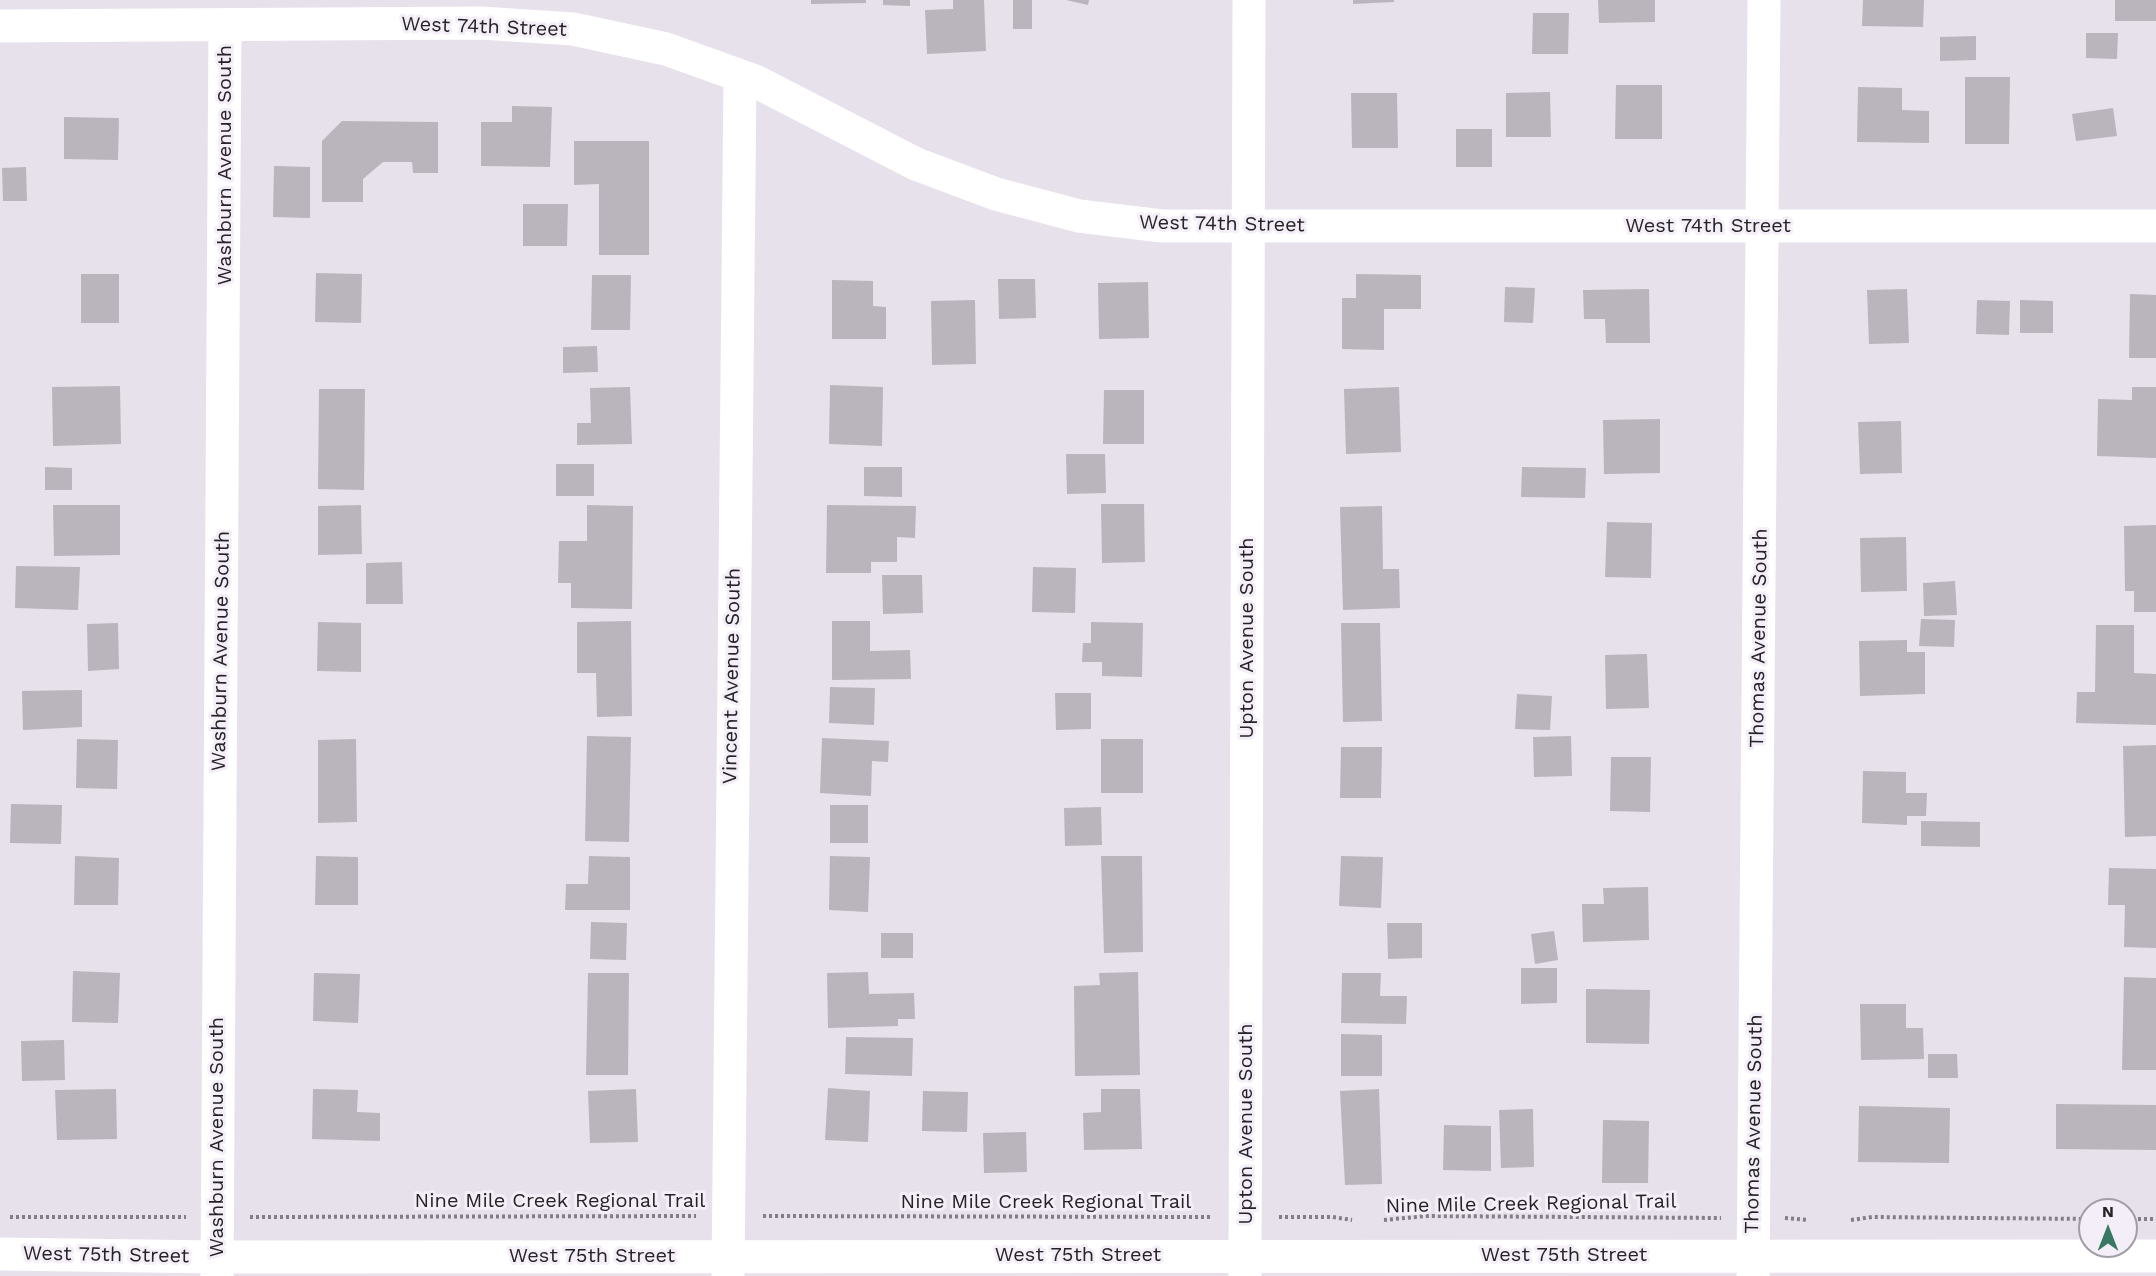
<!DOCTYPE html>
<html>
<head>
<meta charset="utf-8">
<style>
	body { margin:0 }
	#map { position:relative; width:2156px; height:1276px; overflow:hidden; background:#e7e1eb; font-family:"Work Sans",sans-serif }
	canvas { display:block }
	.north { position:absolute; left:2078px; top:1198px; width:60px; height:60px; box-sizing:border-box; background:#f4eef8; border:2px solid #a19da4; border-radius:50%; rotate:0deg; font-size:16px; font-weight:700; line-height:24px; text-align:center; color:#252326 }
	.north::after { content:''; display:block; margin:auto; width:21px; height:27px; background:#397864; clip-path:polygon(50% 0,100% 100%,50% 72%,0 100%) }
</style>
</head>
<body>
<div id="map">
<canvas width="2156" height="1276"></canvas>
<div class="north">N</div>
</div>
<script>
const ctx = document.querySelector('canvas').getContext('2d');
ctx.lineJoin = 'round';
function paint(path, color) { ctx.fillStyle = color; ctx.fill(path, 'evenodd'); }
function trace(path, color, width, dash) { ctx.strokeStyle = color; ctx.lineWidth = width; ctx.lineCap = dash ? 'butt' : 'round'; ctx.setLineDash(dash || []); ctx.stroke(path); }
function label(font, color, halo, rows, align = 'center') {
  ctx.font = font + ' "Work Sans",sans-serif'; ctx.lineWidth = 6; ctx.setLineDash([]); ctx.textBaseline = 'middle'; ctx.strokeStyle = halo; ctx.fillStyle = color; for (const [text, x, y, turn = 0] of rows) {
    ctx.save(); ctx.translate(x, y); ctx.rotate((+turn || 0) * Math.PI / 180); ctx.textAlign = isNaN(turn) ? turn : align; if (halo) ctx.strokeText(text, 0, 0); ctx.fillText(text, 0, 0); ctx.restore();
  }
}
const building = new Path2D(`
	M811 0H866V3L811 4Z
	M883 0H910V6L883 5Z
	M953 0H984L986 51 927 54 925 10 953 9Z
	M1013 0H1032V29H1013Z
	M1066 0H1089L1088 5Z
	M1353 0H1394V2L1353 4Z
	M1598 0H1655V22L1599 23Z
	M1863 0H1924L1923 27 1862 26Z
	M2115 0H2156V21H2115Z
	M1533 13H1569L1568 54H1532Z
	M2086 33H2118L2117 59 2086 58Z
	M1976 36V60L1940 61V37Z
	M1965 77H2010L2009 144H1965Z
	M1616 85H1662V139H1615Z
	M1858 87 1902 88V110L1929 111V143L1857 142Z
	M1550 92 1551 137H1506V93Z
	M1351 93H1397L1398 148H1352Z
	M512 106 552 107 550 167 481 166V122H512Z
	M2113 108 2117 136 2076 141 2072 114Z
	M64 117 119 118 118 160 64 159Z
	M342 121 438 122V173H413L412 162H383L363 179V202H322V141Z
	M1456 129H1492V167H1456Z
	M574 141H649V255H599V184L574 185Z
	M274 166 310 167V218L273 217Z
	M26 167 27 201H3L2 168Z
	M523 204H568L567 246H523Z
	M316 273 362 274 361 323 315 322Z
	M81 274H119V323H81Z
	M1356 274 1421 275V309H1384V350L1342 349V298H1356Z
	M592 275H631L630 330H591Z
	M998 279H1035L1036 318 999 319Z
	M832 280 873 281V306L886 307V339H832Z
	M1148 282 1149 338 1099 339 1098 283Z
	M1505 287 1535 288 1533 323 1504 322Z
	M1649 289 1650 343H1606L1605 319H1584L1583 290Z
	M1907 289 1909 343 1869 344 1867 290Z
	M2130 294 2156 295V358H2129Z
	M975 300 976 364 932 365 931 301Z
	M1977 300 2010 301 2009 335 1976 334Z
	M2020 300 2053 301V333H2020Z
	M597 346 598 372 563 373V347Z
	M830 385 883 387 882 446 829 444Z
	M120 386 121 444 53 446 52 387Z
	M630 387 632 444 577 445V423H591L590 388Z
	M1399 387 1401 452 1346 454 1344 389Z
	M2132 387H2156V458L2097 456 2098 399 2132 400Z
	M319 389H365L364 490 318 489Z
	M1104 390H1144V444H1103Z
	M1660 419V473L1604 474 1603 420Z
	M1901 421 1902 473 1860 474 1858 422Z
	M1066 454H1105L1106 493 1067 494Z
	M556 464H594V496H556Z
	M45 467 72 468V490H45Z
	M864 467H902V497L864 496Z
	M1522 467 1586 468 1585 498 1521 497Z
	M1101 504H1144L1145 562 1102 563Z
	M53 505H120V555L54 556Z
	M361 505 362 554 318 555V506Z
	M587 505 633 506 632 609 571 608V583H558L559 541H587Z
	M827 505 916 506 915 538 897 537V562H871V573H826Z
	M1382 506 1383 569H1399L1400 608 1343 610 1340 507Z
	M1607 522 1652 523 1651 578 1605 577Z
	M2156 525V612H2134V591H2125L2124 526Z
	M1906 537 1907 591 1861 592 1860 538Z
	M402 562 403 604H366V563Z
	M16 566 80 567 78 610 15 608Z
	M1033 567 1076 568 1075 613 1032 612Z
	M882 575H922L923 613 883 614Z
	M1955 581 1957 615 1924 616 1923 583Z
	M1921 619 1955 620 1954 647 1919 646Z
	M631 621 632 716 597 717 596 673H577V622Z
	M832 621H870V651L910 650 911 679 832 680Z
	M318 622 361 623V672L317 671Z
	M1091 622 1143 623 1142 677 1102 676V662H1082L1083 643H1091Z
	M118 623 119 669 88 671 87 624Z
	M1341 623H1380L1382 721 1343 722Z
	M2096 625H2134V673L2156 674V725L2076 723 2077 692H2095Z
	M1907 640V652H1925V694L1860 696 1859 641Z
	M1647 654 1649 708 1606 709 1605 655Z
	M830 687 875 688 874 725 829 723Z
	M82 690V727L23 730 22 691Z
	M1055 693H1091V729L1056 730Z
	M1517 694 1552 696 1550 730 1515 729Z
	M587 736 631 737 629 842 585 841Z
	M1571 736 1572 776 1534 777 1533 737Z
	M822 738 889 741 888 762 872 761 871 796 820 793Z
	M77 739 118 740 117 789 76 788Z
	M356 739 357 822 318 823V740Z
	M1101 739H1143V793H1101Z
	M2156 745V836L2125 837 2123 746Z
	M1341 747H1382L1381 798H1340Z
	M1611 757H1651L1650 812 1610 811Z
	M1863 771 1906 772V793H1927L1926 816H1907V825L1862 823Z
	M11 804 62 805 61 844 10 843Z
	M830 805H868V843H830Z
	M1101 807 1102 845 1065 846 1064 808Z
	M1921 821 1980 822V847L1921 846Z
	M75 856 119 858 118 905H74Z
	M316 856 358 857V905H315Z
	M589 856 630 857V910H565L566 884H588Z
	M830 856 870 857 868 912 829 910Z
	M1101 856H1142L1143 952 1104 953Z
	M1341 856 1383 857 1381 908 1339 906Z
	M2109 868 2156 869V948L2124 947 2125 905H2108Z
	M1648 887 1649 940 1583 942 1582 904H1604L1603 888Z
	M591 922 627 923 626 960 590 959Z
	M1387 923H1422V958L1388 959Z
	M1554 931 1558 960 1535 964 1531 934Z
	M881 933H913V958H881Z
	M1521 968H1557V1003L1521 1004Z
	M73 971 120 973 118 1023 72 1022Z
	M868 972 869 994 914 993 915 1019H898V1026L828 1028 827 973Z
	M1138 972 1140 1075 1075 1076 1074 986 1100 985 1099 973Z
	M314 973 360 974 358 1023 313 1021Z
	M588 973H629L628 1075H586Z
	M1342 973H1381L1380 996H1407L1406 1024 1341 1023Z
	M2124 977 2156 978V1070H2122Z
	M1586 989 1650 990 1649 1044 1586 1043Z
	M1860 1004H1906V1028H1923L1924 1059 1861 1060Z
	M1341 1034 1382 1035V1076H1341Z
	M846 1037 913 1038 912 1076 845 1074Z
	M64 1040 65 1080 22 1081 21 1041Z
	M1928 1054H1957L1958 1078H1928Z
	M828 1088 870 1091 868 1142 825 1140Z
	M116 1089 117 1139 57 1140 55 1090Z
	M313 1089 358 1090 357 1112 380 1113V1141L312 1139Z
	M636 1089 638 1142 590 1143 588 1091Z
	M1101 1089H1140L1142 1149 1084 1150 1083 1113 1101 1112Z
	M1379 1089 1382 1184 1345 1185 1340 1091Z
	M923 1091 968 1092 967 1132 922 1131Z
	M2056 1104 2156 1105V1150L2056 1149Z
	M1859 1106 1950 1108 1949 1163 1858 1162Z
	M1533 1109 1534 1167 1501 1168 1499 1110Z
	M1603 1120 1649 1121 1648 1183H1602Z
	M1444 1125 1491 1126V1171L1443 1170Z
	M1026 1132 1027 1172 984 1173 983 1133Z`);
const path = new Path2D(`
	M763 1216 1212 1217
	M10 1217H186
	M250 1217 696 1216
	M1279 1217H1333L1352 1220
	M1785 1218 1808 1220
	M2126 1219H2155
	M1384 1220 1426 1216 1721 1218
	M1851 1220 1872 1217 2090 1219`);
const street = new Path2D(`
	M0 26 481 23 573 29 666 49 755 81 916 164 996 194 1079 216 1162 226H2156
	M0 1254 217 1257 2156 1256
	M217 1276 225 25
	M728 1276 740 76
	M1245 1276 1249 0
	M1753 1276 1764 0`);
const streetNames = [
	["West 74th Street",484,27,2],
	["Washburn Avenue South",225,165,-90],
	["West 74th Street",1222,224,1],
	["West 74th Street",1708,226],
	["Upton Avenue South",1247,638,-90],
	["Thomas Avenue South",1759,638,-89],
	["Washburn Avenue South",221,651,-89],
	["Vincent Avenue South",732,676,-89],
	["Upton Avenue South",1246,1124,-90],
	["Thomas Avenue South",1754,1124,-89],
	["Washburn Avenue South",217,1137,-90],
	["Nine Mile Creek Regional Trail",560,1201],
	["Nine Mile Creek Regional Trail",1046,1202],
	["Nine Mile Creek Regional Trail",1531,1204,-1],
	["West 75th Street",106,1255,1],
	["West 75th Street",1078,1255],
	["West 75th Street",1564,1255],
	["West 75th Street",592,1256]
];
paint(building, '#bab4bd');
trace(path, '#827e84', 4, [3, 3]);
trace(street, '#fff', 33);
label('20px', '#252326', '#f4eef8', streetNames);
</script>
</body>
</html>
